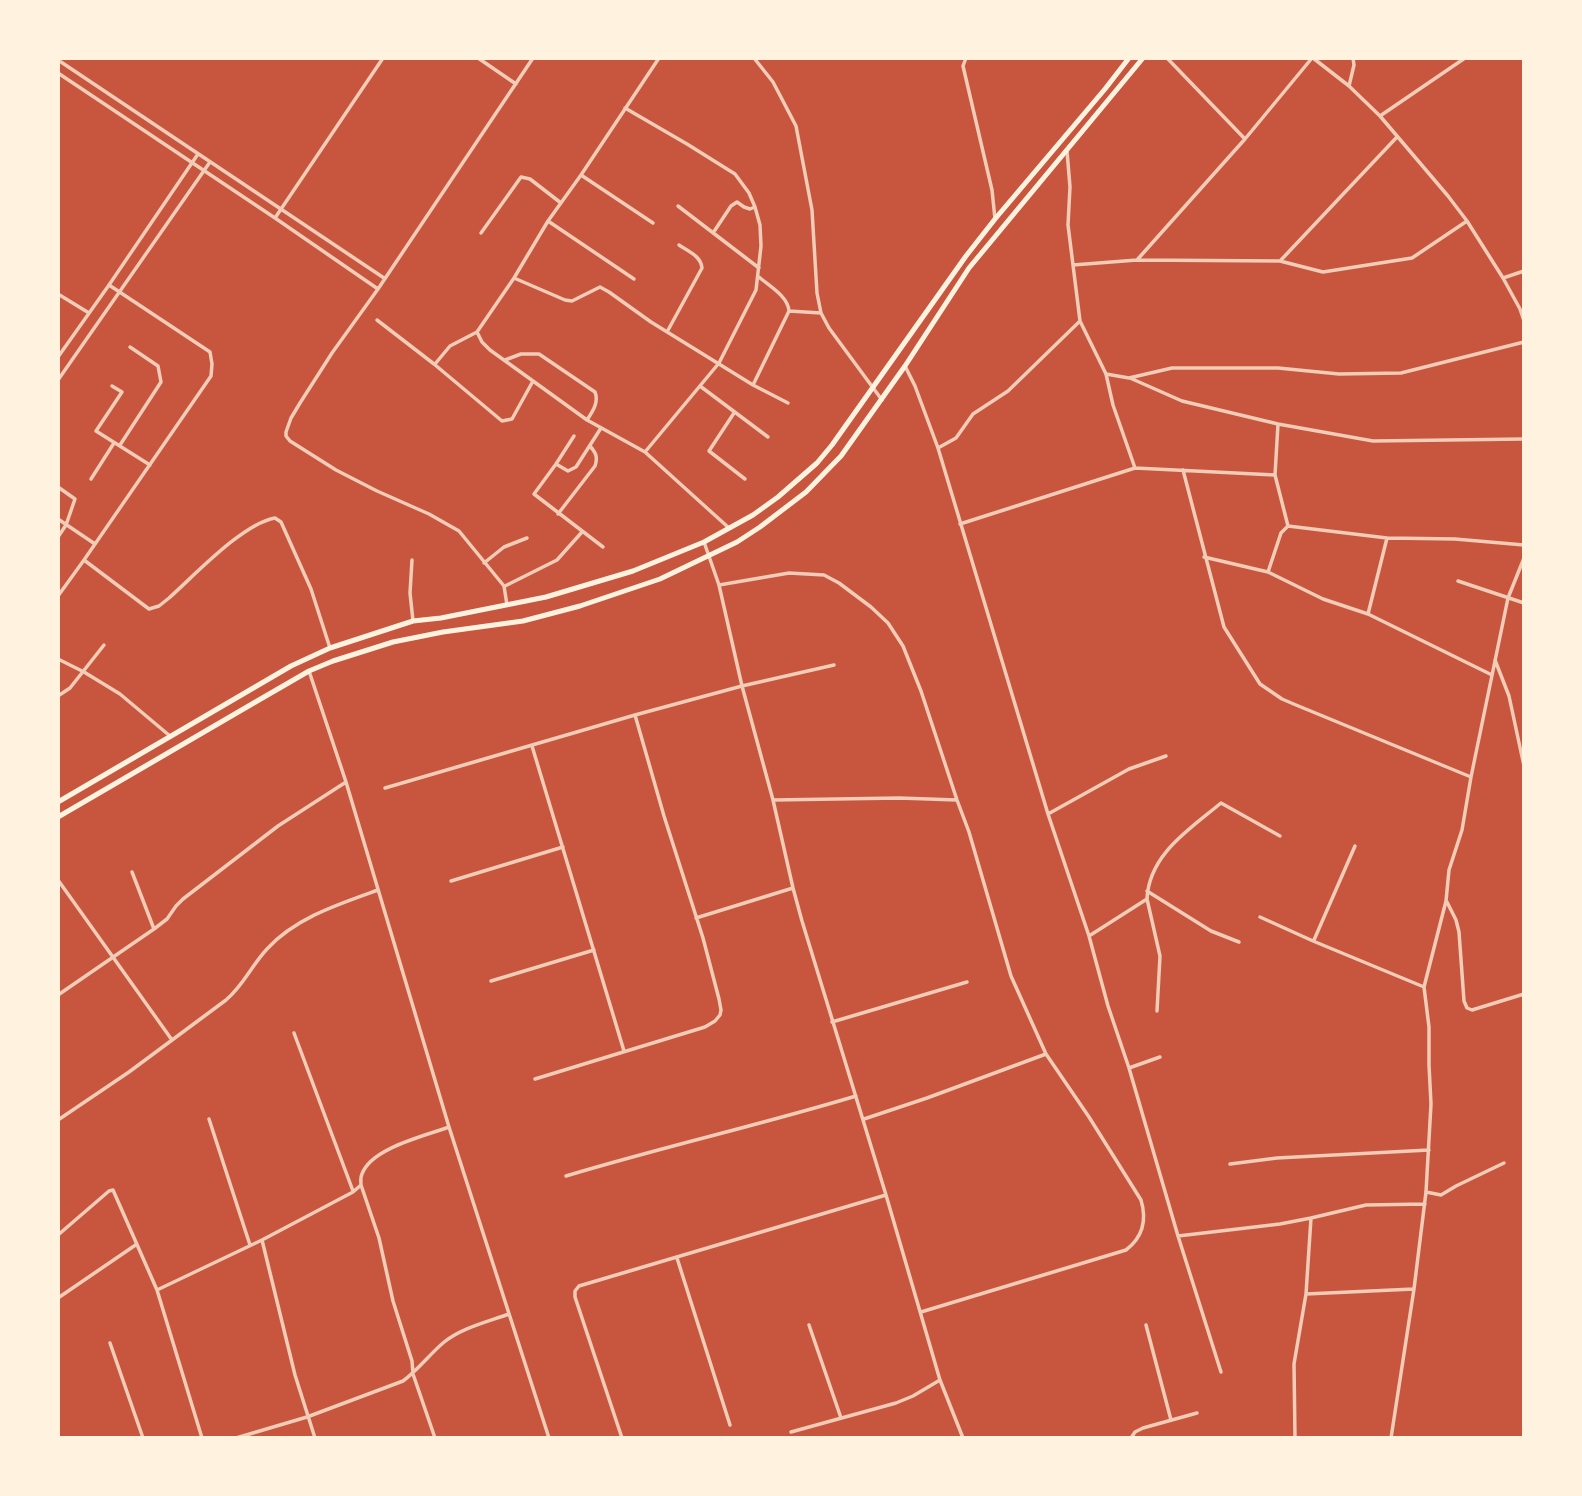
<!DOCTYPE html>
<html>
<head>
<meta charset="utf-8">
<style>
	body { margin:0 }
	#map { position:relative; width:1582px; height:1496px; overflow:hidden; background:#c8553d; font-family:Roboto,sans-serif }
	canvas { display:block }
	.frame { position:absolute; inset:0; border:60px solid #fff3e0; pointer-events:none }
</style>
</head>
<body>
<div id="map">
<canvas width="1582" height="1496"></canvas>
<div class="frame"></div>
</div>
<script>
const ctx = document.querySelector('canvas').getContext('2d');
ctx.lineJoin = 'round';
function trace(path, color, width, dash) { ctx.strokeStyle = color; ctx.lineWidth = width; ctx.lineCap = dash ? 'butt' : 'round'; ctx.setLineDash(dash || []); ctx.stroke(path); }
const minor = new Path2D(`
	M478 58 516 84
	M659 58 581 175 548 221 514 278 477 332 482 342 490 350 515 368 587 420 645 452 729 528
	M754 58 773 82 796 126 812 210 817 293 821 313 829 328 882 400
	M966 58 963 66 992 190 995 219
	M1167 58 1245 139
	M1313 58 1349 86 1380 116 1448 196 1467 221 1503 278 1520 309 1524 321
	M58 60 384 278
	M58 73 275 218 378 289
	M1349 86 1354 65 1353 58
	M625 108 687 144 735 174 749 193 755 207 760 225 761 246 756 290 719 363 645 452
	M1380 116 1465 58
	M1067 151 1070 187 1068 225 1080 321 1106 374 1113 405 1135 468
	M581 175 653 223
	M678 206 759 268
	M275 218 383 58
	M548 221 634 279
	M481 233 521 177 530 179 561 203
	M713 233 731 206 737 202 744 207 750 209 755 207
	M1137 260 1280 261 1323 272 1412 258 1467 221
	M1281 260 1397 137
	M1073 265 1137 260 1245 139 1312 58
	M514 278 565 300 572 301 600 287 609 292 651 322 753 385 788 403
	M1503 278 1524 271
	M58 294 89 313
	M789 311 821 313
	M377 320 434 364 502 421 512 419 533 381
	M667 332 702 268C701 256 688 251 679 245
	M58 357 109 285 198 154
	M505 360 521 354H539L595 392C599 402 593 411 587 420
	M435 364 450 346 477 332
	M905 366 915 386 938 448 1048 814 1089 936 1108 1006 1129 1068 1178 1236 1221 1372
	M1106 374 1129 378 1172 368H1278L1339 374 1401 373 1524 342
	M1130 378 1182 401 1278 424 1373 441 1524 439
	M58 380 210 162
	M753 385 789 311C788 296 769 286 759 277
	M112 386 122 392 96 431 150 465
	M700 386 768 437
	M734 413 709 451 745 479
	M1278 424 1275 475 1288 526
	M601 428 576 467 568 471 556 464 534 494 603 547
	M120 445 161 382 158 366 130 347
	M938 448 956 438 973 414 1008 391 1080 321
	M556 464 574 436
	M1183 470 1224 627 1260 684 1282 699 1296 705 1471 777
	M91 479 114 443
	M58 487 75 499 66 525 58 537
	M558 514 595 466C598 457 596 453 590 446
	M58 519 95 544
	M960 524 1135 468 1275 475
	M704 542 719 585 742 686 773 800 793 888 802 921 886 1195 940 1380 963 1438
	M1204 557 1268 572 1323 599 1368 614 1492 675
	M84 560 149 609 159 606 169 598C195 575 242 524 275 518L281 522 311 589 330 648
	M412 560 410 593 413 621
	M484 563 504 547 527 538
	M1268 572 1281 533 1288 526 1387 538 1455 539 1524 545
	M1458 581 1524 603
	M719 585 789 573 824 575 839 583 871 607 888 623 903 646 921 691 957 800 969 832 1011 976 1046 1054 1089 1117 1141 1200C1147 1220 1143 1237 1126 1250L921 1312
	M505 586 557 560 582 532
	M58 596 84 560 211 376 212 364 210 352 109 285
	M507 605 504 586 459 531 429 514 377 491 336 470 290 441 286 436V432L291 418 300 403 332 353 378 289 533 58
	M1368 614 1387 538
	M58 659 84 672 120 694 170 736
	M1495 660 1509 696 1524 766
	M309 671 346 782 449 1127 549 1438
	M58 696 70 688 104 645
	M532 746 624 1051
	M385 788 635 715 742 686 834 665
	M773 800 899 798 957 800
	M1048 814 1129 769 1166 756
	M132 872 154 929
	M58 880 172 1040
	M451 881 563 847
	M1147 891 1211 931 1239 942
	M1147 899 1160 956 1157 1011
	M1447 902 1456 920 1459 932 1464 1001 1467 1008 1472 1010 1524 994
	M1260 917 1313 941 1424 987
	M696 918 793 888
	M1089 936 1147 899C1149 854 1190 829 1221 803L1280 836
	M1314 940 1355 846
	M491 981 594 950
	M58 995 154 929 167 919 176 906 183 899 278 826 346 782
	M832 1022 967 982
	M294 1033 353 1191
	M1129 1068 1160 1057
	M535 1079 705 1027 715 1021 720 1015 721 1010 719 999 703 938 664 816 635 715
	M209 1119 250 1245
	M864 1119 927 1098 1046 1054
	M58 1120 129 1072 226 1000C244 985 251 966 267 949 295 918 339 904 378 890
	M1230 1164 1277 1158 1429 1150
	M566 1176C662 1147 760 1125 856 1096
	M361 1185 379 1238 393 1301 412 1361 413 1374 435 1438
	M1426 1192 1441 1195 1456 1186 1504 1163
	M58 1235 109 1191 113 1190 157 1290 202 1438
	M1178 1236 1280 1224 1311 1218 1366 1205 1425 1204
	M262 1240 295 1375 315 1438
	M677 1258 730 1425
	M157 1290 262 1240 353 1192 361 1185C361 1182 360 1178 362 1174 371 1148 425 1136 449 1127
	M1306 1294 1414 1289
	M58 1298 137 1244
	M809 1325 841 1418
	M1146 1325 1171 1420
	M110 1343 143 1438
	M791 1432 896 1403 913 1396 940 1380
	M236 1438 307 1417 403 1381C418 1370 429 1355 443 1343 461 1328 487 1322 509 1314
	M622 1438 575 1297V1291L579 1286 886 1195
	M1131 1438 1135 1432 1143 1428 1197 1413
	M1295 1438 1294 1364 1306 1294 1311 1218
	M1391 1438 1414 1289 1426 1192 1431 1104 1429 1065V1027L1424 987 1446 901 1449 870 1462 830 1471 777 1508 598 1524 558`);
const secondary = new Path2D(`
	M58 802 291 666 330 648 413 621 441 618 546 597 633 571 704 542 753 515 778 497 817 463 832 445 966 256 995 219 1105 89 1129 58
	M58 817 252 704 309 671 333 661 393 642 443 632 523 621 580 606 660 579 737 542 760 527 806 492 841 456 905 366 969 268 1143 58`);
trace(minor, '#f1ccb7', 3.5);
trace(secondary, '#fff3e0', 5);
</script>
</body>
</html>
